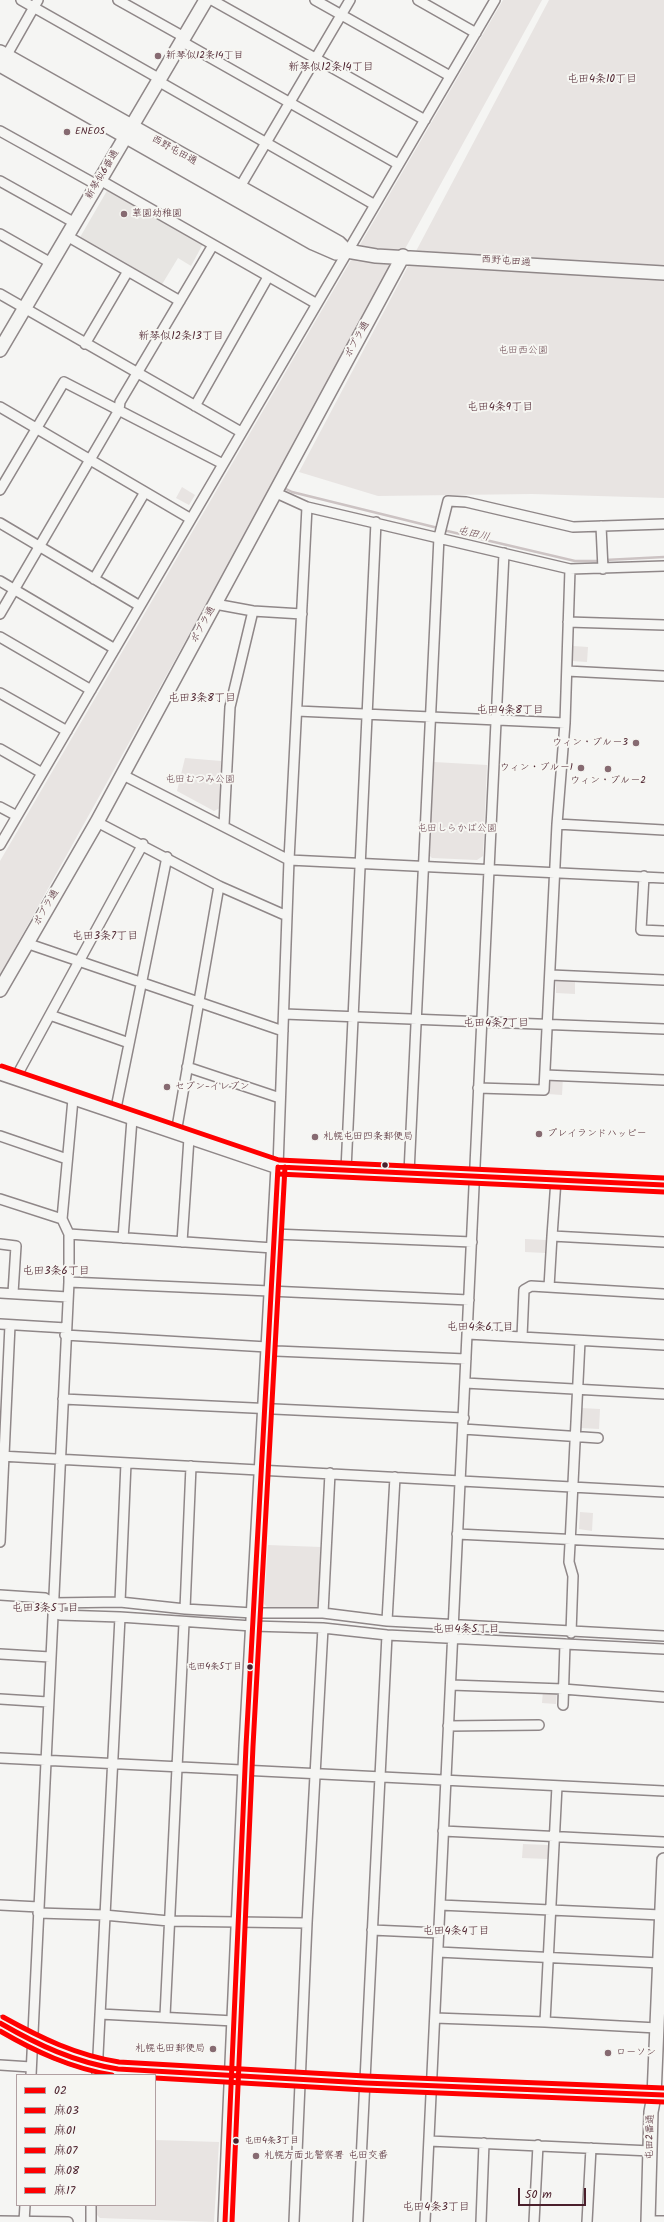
<!DOCTYPE html>
<html>
<head>
<meta charset="utf-8">
<style>
	body { margin:0 }
	#map { position:relative; width:664px; height:2222px; overflow:hidden; background:#f5f5f3; font-family:Kalam,"Klee One",sans-serif }
	canvas { display:block }
	.legend { position:absolute; left:16px; top:2074px; width:140px; height:132px; box-sizing:border-box; background:#f6f6f2; border:1px solid #b1a0a2; margin:0; padding:5px 7px; list-style:none; font-size:12px; color:#4a1f2b }
	.legend li { display:flex; align-items:center; gap:8px; height:20px }
	.legend b { width:20px; border:1px solid #b1a0a2 }
	.scale { position:absolute; left:518px; top:2188px; width:68px; height:18px; box-sizing:border-box; border:2px solid #4a1f2b; border-top:0; padding-left:5px; font-size:12px; line-height:14px; white-space:nowrap; color:#4a1f2b; -webkit-text-stroke:3px #f6f6f2; paint-order:stroke }
</style>
</head>
<body>
<div id="map">
<canvas width="664" height="2222"></canvas>
<ul class="legend">
<li><b style="height:5px;background:#f00"></b>02</li>
<li><b style="height:5px;background:#f00"></b>麻03</li>
<li><b style="height:5px;background:#f00"></b>麻01</li>
<li><b style="height:5px;background:#f00"></b>麻07</li>
<li><b style="height:5px;background:#f00"></b>麻08</li>
<li><b style="height:5px;background:#f00"></b>麻17</li>
</ul>
<div class="scale">50 m</div>
</div>
<script>
const ctx = document.querySelector('canvas').getContext('2d');
ctx.lineJoin = 'round';
function paint(path, color) { ctx.fillStyle = color; ctx.fill(path, 'evenodd'); }
function trace(path, color, width, dash) { ctx.strokeStyle = color; ctx.lineWidth = width; ctx.lineCap = dash ? 'butt' : 'round'; ctx.setLineDash(dash || []); ctx.stroke(path); }
function label(font, color, halo, rows, align = 'center') {
  ctx.font = font + ' Kalam,"Klee One",sans-serif'; ctx.lineWidth = 4; ctx.setLineDash([]); ctx.textBaseline = 'middle'; ctx.strokeStyle = halo; ctx.fillStyle = color; for (const [text, x, y, turn = 0] of rows) {
    ctx.save(); ctx.translate(x, y); ctx.rotate((+turn || 0) * Math.PI / 180); ctx.textAlign = isNaN(turn) ? turn : align; if (halo) ctx.strokeText(text, 0, 0); ctx.fillText(text, 0, 0); ctx.restore();
  }
}
const built = new Path2D(`
	M108 189 204 242 191 266 178 258 161 286 79 239Z`);
const green = new Path2D(`
	M503 0H542L362 327 298 436 296 442 0 975V861Z
	M549 0H664V498L532 494 378 496 299 472Z
	M182 487 195 495 189 505 176 498Z
	M573 646 588 647 587 662 572 661Z
	M185 758 221 761 220 808 214 811 177 791Z
	M434 762 487 765 483 856 477 860 432 858 429 855Z
	M556 977 575 978V994L556 993Z
	M548 1076 563 1077 562 1095 548 1094Z
	M525 1239 546 1240 545 1253 525 1252Z
	M581 1408 600 1409 599 1429 580 1428Z
	M580 1512 593 1513 592 1531 579 1529Z
	M268 1545 321 1547 318 1606 315 1609 267 1607 264 1604Z
	M543 1690 557 1691 556 1704 542 1703Z
	M523 1844 548 1845V1859L522 1858Z
	M155 2140 219 2142 214 2222 100 2218 97 2215V2205H155Z`);
const stream = new Path2D(`
	M284 488 292 492 438 528
	M443 530 575 561H600
	M605 560 664 557`);
const street = new Path2D(`
	M21 0 160 79
	M118 0 184 37
	M212 0 425 120
	M315 0 450 76
	M418 0 476 33
	M181 41 398 164
	M4 60 38 0
	M158 81 375 205
	M0 131 97 185
	M100 180 317 304
	M0 181 75 223
	M237 192 350 0
	M0 234 51 263
	M67 236 180 301
	M0 294 241 432
	M85 344 128 271
	M195 406 268 277
	M0 407 191 519
	M0 490 64 382 223 464
	M274 492 307 507 570 569 664 566
	M0 523 140 606
	M601 526 603 569
	M94 579 145 492
	M0 581 115 649
	M215 604 253 611 302 614
	M0 614 119 410 120 402 213 245
	M568 622 664 625
	M0 637 91 690
	M567 671 664 676
	M0 693 67 731
	M297 711 565 723
	M0 749 42 773
	M123 775 289 860 664 878
	M0 807 17 816
	M97 822 219 886 287 916
	M557 824 664 830
	M224 825 230 707 253 611
	M0 845 495 0
	M644 876 641 930 664 931
	M26 943 283 1031
	M551 975 664 980
	M284 1014 664 1029
	M50 1015 129 1043
	M187 1067 280 1098
	M545 1075 664 1080
	M15 1079 143 844
	M478 1088 544 1090 557 824 565 723 570 569
	M115 1113 167 857
	M176 1133 219 886
	M0 1136 67 1159
	M278 1167 289 860 307 507
	M346 1170 376 522
	M409 1173 439 537 448 501 466 502 573 527 664 524
	M556 1180 552 1236 664 1242
	M0 1199 62 1219
	M69 1234 273 1248
	M274 1234 472 1242
	M123 1238 132 1119
	M182 1242 189 1138
	M0 1244 16 1246 13 1293
	M69 1282 469 1300
	M549 1287 552 1236
	M0 1293 68 1297
	M0 1324 66 1328
	M468 1334 664 1345
	M65 1335 267 1347 276 1351 466 1359
	M522 1337 524 1290 531 1286 664 1294
	M465 1383 664 1394
	M63 1399 464 1418
	M463 1429 598 1438
	M0 1456 664 1492
	M457 1534 664 1544
	M0 1542 10 1325
	M0 1595 45 1598 53 1603
	M120 1602 126 1463
	M185 1609 191 1466
	M323 1613 330 1473
	M387 1621 395 1477
	M571 1633 573 1576 569 1562 570 1544 580 1341
	M664 1636 387 1621 323 1613H253L185 1609 120 1602 53 1603 60 1615 120 1617 252 1626 323 1628 387 1635 664 1649
	M0 1654 50 1657
	M451 1685 563 1689 664 1697
	M0 1699 48 1702
	M563 1705 565 1644
	M448 1726 539 1725
	M0 1758 664 1791
	M443 1831 664 1842
	M0 1905 39 1907
	M440 1905 661 1915
	M38 1913 104 1915 169 1921 307 1923
	M372 1930 439 1933
	M438 1952 660 1963
	M100 2014 234 2021
	M165 2016 184 1623
	M435 2018 545 2022 557 1786
	M545 2022 657 2028
	M0 2065 31 2067
	M31 2075 69 1282V1234L62 1219 73 1099
	M97 2075 120 1617
	M429 2141 651 2151
	M0 2221 68 2222
	M648 2221H664
	M24 2222 25 2205
	M91 2222V2205
	M294 2222 307 1923 323 1628
	M358 2222 387 1635
	M425 2222 504 553
	M481 2222 484 2143
	M534 2222 538 2145
	M587 2222 591 2148`);
const secondary = new Path2D(`
	M0 52 339 243 347 251
	M0 65 313 243 336 253 347 251 376 256 664 273
	M0 350 206 0
	M0 990 97 822 403 256
	M0 1073 278 1167 664 1185
	M0 2023C43 2048 69 2062 118 2069L365 2083 664 2095
	M225 2222 246 1746 278 1167
	M648 2222 651 2112 654 2096 664 1860`);
const bus1 = new Path2D(`
	M278 1167 664 1185
	M225 2222 246 1746 278 1167`);
const bus2 = new Path2D(`
	M278 1174 664 1192
	M232 2222 253 1746 285 1167`);
const bus3 = new Path2D(`
	M2 1066 279 1160 664 1178`);
const bus4 = new Path2D(`
	M0 2023C38 2045 74 2062 118 2069L365 2083 664 2095`);
const bus5 = new Path2D(`
	M0 2031C36 2052 71 2068 112 2075
	M155 2078 365 2090 664 2102`);
const bus6 = new Path2D(`
	M3 2017C41 2038 76 2055 119 2062L365 2076 664 2088`);
const markers = [
	[158,56,4,"#866a71"],
	[67,132,4,"#866a71"],
	[124,214,4,"#866a71"],
	[636,743,4,"#866a71"],
	[581,768,4,"#866a71"],
	[608,769,4,"#866a71"],
	[167,1087,4,"#866a71"],
	[539,1134,4,"#866a71"],
	[315,1137,4,"#866a71"],
	[385,1165,3.5,"#4a1f2b"],
	[250,1667,3.5,"#4a1f2b"],
	[213,2049,4,"#866a71"],
	[608,2053,4,"#866a71"],
	[236,2141,3.5,"#4a1f2b"],
	[256,2156,4,"#866a71"]
];
const busNames = [
	["屯田4条5丁目",242,1667],
	["屯田4条3丁目",244,2141,"left"]
];
const poiNames = [
	["新琴似12条14丁目",166,56],
	["ENEOS",75,132],
	["華園幼稚園",132,214],
	["ウィン・ブルー3",628,743,"right"],
	["ウィン・ブルー1",573,768,"right"],
	["ウィン・ブルー2",608,781,"center"],
	["セブン-イレブン",175,1087],
	["プレイランドハッピー",547,1134],
	["札幌屯田四条郵便局",323,1137],
	["札幌屯田郵便局",205,2049,"right"],
	["ローソン",616,2053],
	["札幌方面北警察署 屯田交番",264,2156]
];
const streetNames = [
	["西野屯田通",174,151,29],
	["新琴似6番通",103,175,-59],
	["西野屯田通",506,262,4],
	["ポプラ通",358,340,-61],
	["ポプラ通",204,625,-62],
	["ポプラ通",47,908,-60],
	["屯田2番通",651,2137,-89]
];
const parkNames = [
	["屯田西公園",523,351],
	["屯田むつみ公園",200,780],
	["屯田しらかば公園",457,829]
];
const neighbourhoodNames = [
	["新琴似12条14丁目",331,68],
	["屯田4条10丁目",602,80],
	["新琴似12条13丁目",181,337],
	["屯田4条9丁目",500,408],
	["屯田3条8丁目",202,699],
	["屯田4条8丁目",510,711],
	["屯田3条7丁目",105,937],
	["屯田4条7丁目",496,1024],
	["屯田3条6丁目",56,1272],
	["屯田4条6丁目",480,1328],
	["屯田3条5丁目",45,1609],
	["屯田4条5丁目",466,1630],
	["屯田4条4丁目",456,1932],
	["屯田4条3丁目",436,2208]
];
const waterNames = [
	["屯田川",473,535,14]
];
paint(built, '#e7e5e2');
paint(green, '#e8e4e2');
trace(stream, '#ccc3c3', 2.5);
trace(street, '#8f8788', 12);
trace(secondary, '#8f8788', 16);
trace(street, '#f5f5f3', 9);
trace(secondary, '#f5f5f3', 13);
trace(bus1, '#f00', 5);
trace(bus2, '#f00', 5);
trace(bus3, '#f00', 5);
trace(bus4, '#f00', 5);
trace(bus5, '#f00', 5);
trace(bus6, '#f00', 5);
for (const [x, y, r, color] of markers) { const dot = new Path2D(); dot.arc(x, y, r, 0, 2 * Math.PI); ctx.fillStyle = color; ctx.fill(dot); trace(dot, '#f6f6f2', 1.5); }
label('9px', '#4a1f2b', '#f6f6f2', busNames, 'right');
label('10px', '#4a1f2b', '#f6f6f2', poiNames, 'left');
label('10px', '#4a1f2b', '#f6f6f2', streetNames);
label('10px', '#6f4d56', '#f6f6f2', parkNames);
label('11px', '#4a1f2b', '#f6f6f2', neighbourhoodNames);
label('italic 11px', '#6c4a52', '#f6f6f2', waterNames);
</script>
</body>
</html>
